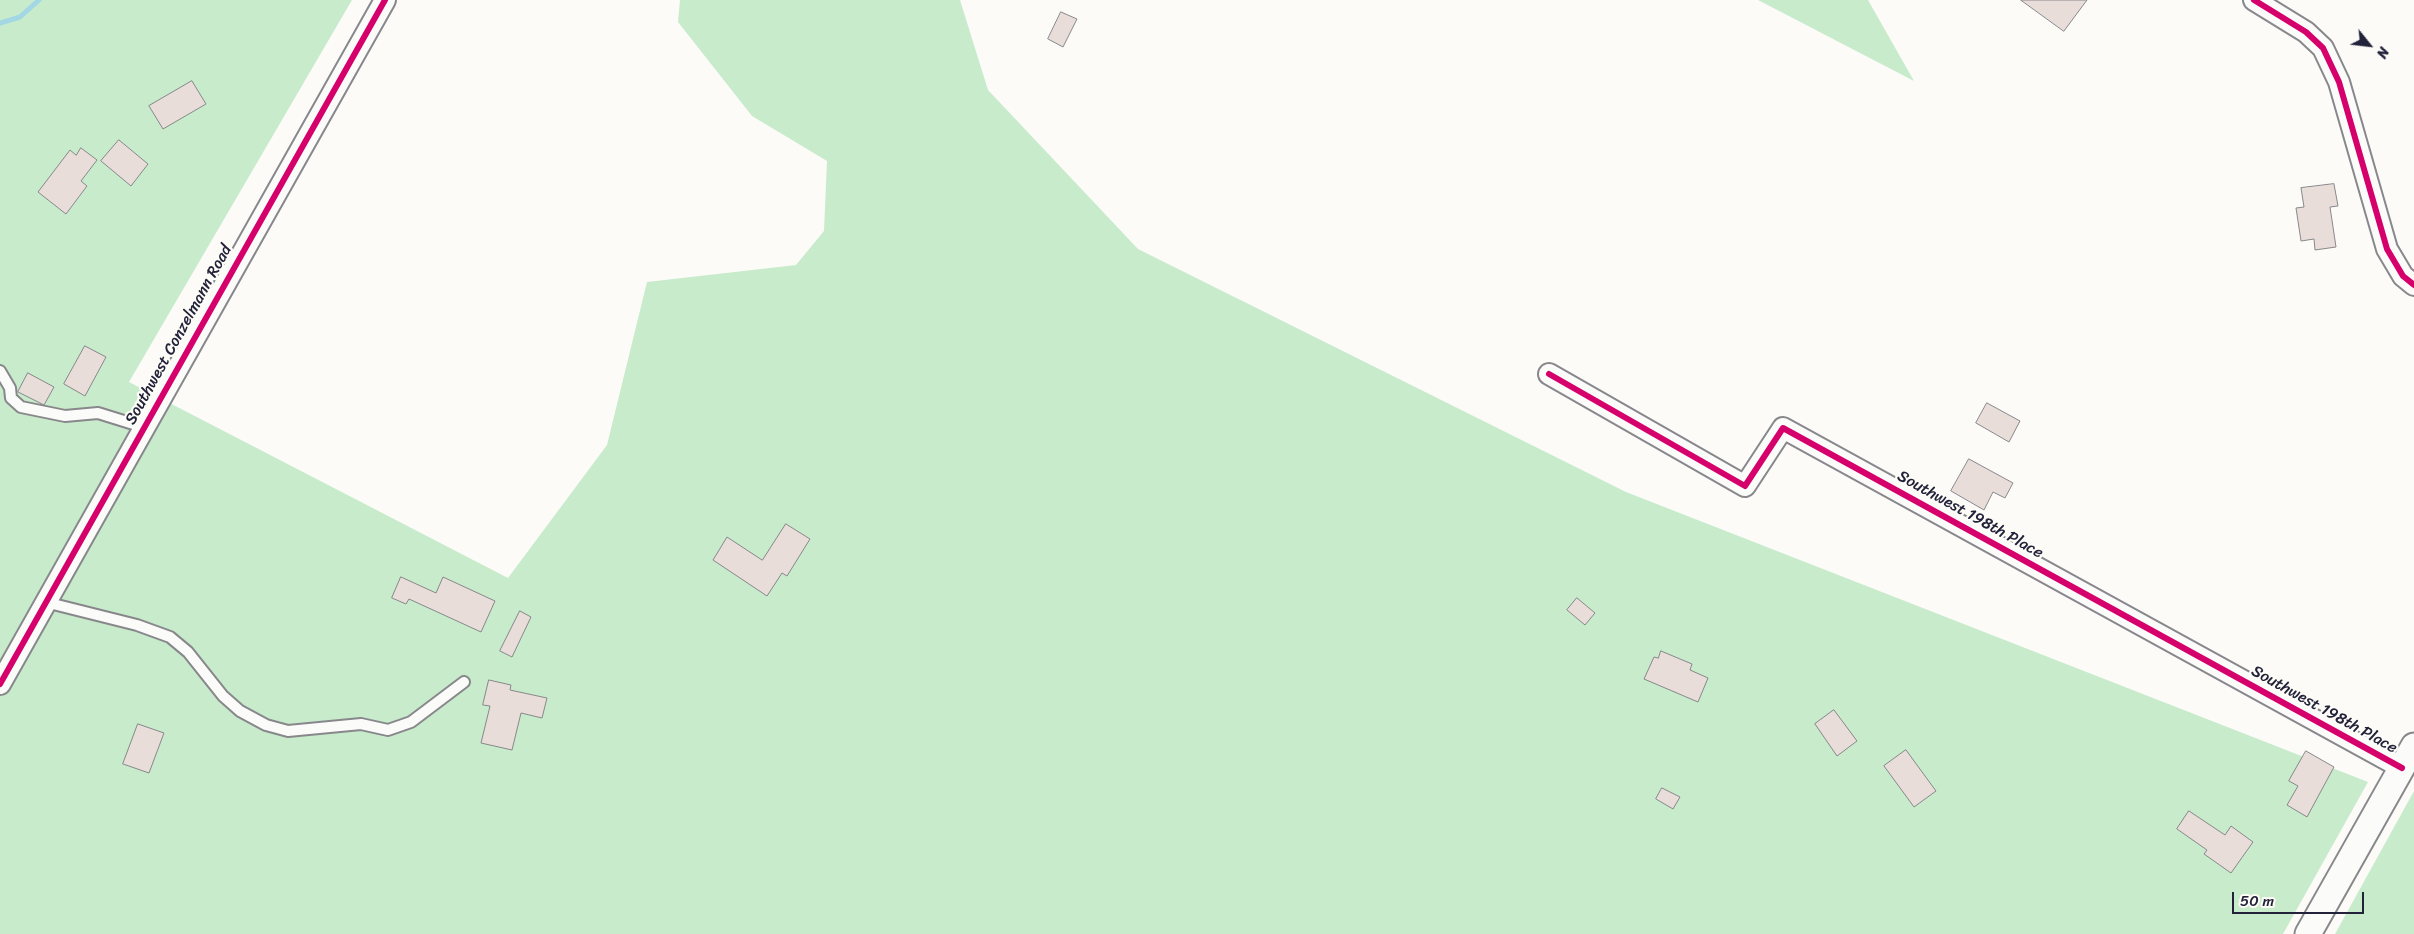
<!DOCTYPE html>
<html>
<head>
<meta charset="utf-8">
<style>
	body { margin:0 }
	#map { position:relative; width:2414px; height:934px; overflow:hidden; background:#fcfbf8; font-family:Sriracha,sans-serif }
	canvas { display:block }
	.north { position:absolute; left:2344px; top:20px; width:50px; height:50px; -webkit-text-stroke:4px #fdfcf7; paint-order:stroke; rotate:119deg; font-size:14px; font-weight:700; line-height:20px; text-align:center; color:#22223b }
	.north::after { content:''; display:block; margin:auto; width:18px; height:22px; background:#22223b; clip-path:polygon(50% 0,100% 100%,50% 72%,0 100%) }
	.scale { position:absolute; left:2232px; top:892px; width:132px; height:22px; box-sizing:border-box; border:2px solid #22223b; border-top:0; padding-left:6px; font-size:15px; line-height:18px; white-space:nowrap; color:#22223b; -webkit-text-stroke:4px #fdfcf7; paint-order:stroke }
</style>
</head>
<body>
<div id="map">
<canvas width="2414" height="934"></canvas>
<div class="north">N</div>
<div class="scale">50 m</div>
</div>
<script>
const ctx = document.querySelector('canvas').getContext('2d');
ctx.lineJoin = 'round';
function paint(path, color) { ctx.fillStyle = color; ctx.fill(path, 'evenodd'); }
function trace(path, color, width, dash) { ctx.strokeStyle = color; ctx.lineWidth = width; ctx.lineCap = dash ? 'butt' : 'round'; ctx.setLineDash(dash || []); ctx.stroke(path); }
function label(font, color, halo, rows, align = 'center') {
  ctx.font = font + ' Sriracha,sans-serif'; ctx.lineWidth = 4.5; ctx.setLineDash([]); ctx.textBaseline = 'middle'; ctx.strokeStyle = halo; ctx.fillStyle = color; for (const [text, x, y, turn = 0] of rows) {
    ctx.save(); ctx.translate(x, y); ctx.rotate((+turn || 0) * Math.PI / 180); ctx.textAlign = isNaN(turn) ? turn : align; if (halo) ctx.strokeText(text, 0, 0); ctx.fillText(text, 0, 0); ctx.restore();
  }
}
const green = new Path2D(`
	M0 0H352L129 382 508 578 607 445 647 282 796 265 824 231 827 161 752 116 678 22 680 0H960L988 90 1138 249 1626 492 2368 782 2283 934H0Z
	M1758 0H1868L1914 81Z
	M2414 791V934H2335Z`);
const stream = new Path2D(`
	M0 23 20 17 39 0`);
const building = new Path2D(`
	M2021 0H2087L2064 31Z
	M1061 12 1077 19 1063 47 1048 39Z
	M192 81 206 104 163 129 149 106Z
	M119 140 148 164 131 186 101 161Z
	M81 148 97 160 81 181 87 186 66 214 38 192 70 150 76 155Z
	M2334 184 2338 206 2330 207 2336 247 2315 250 2314 239 2301 241 2296 208 2304 207 2301 188Z
	M85 346 106 357 85 396 64 384Z
	M28 373 54 387 44 405 18 392Z
	M1987 403 2020 421 2009 442 1976 423Z
	M1969 459 2013 483 2005 498 1993 492 1984 510 1951 491Z
	M786 524 810 539 787 576 782 573 767 596 713 560 727 537 762 560Z
	M401 577 436 593 443 577 495 601 481 632 409 599 406 604 392 598Z
	M1577 598 1595 613 1585 625 1567 610Z
	M520 611 531 617 512 657 500 651Z
	M1661 651 1692 664 1690 670 1708 678 1698 702 1644 679 1654 657 1658 658Z
	M489 680 511 685 510 690 547 698 542 718 521 713 512 750 481 743 490 706 483 705Z
	M1834 710 1857 741 1837 756 1815 724Z
	M138 724 164 733 149 773 123 764Z
	M1906 750 1936 791 1914 807 1884 766Z
	M2306 751 2334 767 2307 817 2287 805 2298 786 2289 781Z
	M1662 788 1680 797 1673 809 1656 799Z
	M2189 811 2225 835 2231 826 2253 842 2231 873 2204 854 2207 850 2177 829Z`);
const service = new Path2D(`
	M0 371 10 388 11 398 21 407 65 416 98 413 143 427
	M45 602 137 625 170 637 188 652 223 696 240 711 266 725 288 731 361 724 388 730 411 722 464 682`);
const minor = new Path2D(`
	M2254 0 2306 32 2323 48 2339 82 2387 249 2403 276 2414 285
	M1549 374 1745 486 1783 428 2402 768
	M0 684 385 0`);
const tertiary = new Path2D(`
	M2308 934 2414 746`);
const cycleway = new Path2D(`
	M2254 0 2306 32 2323 48 2339 82 2387 249 2403 276 2414 285
	M1549 374 1745 486 1783 428 2402 768
	M0 684 385 0`);
const streetNames = [
	["Southwest Conzelmann Road",179,335,-61],
	["Southwest 198th Place",1970,515,29],
	["Southwest 198th Place",2324,710,29]
];
paint(green, '#c8ebcc');
trace(stream, '#a3d7e4', 5);
paint(building, '#e8ddd8');
trace(building, '#88888c', 1);
trace(service, '#88888c', 14);
trace(minor, '#88888c', 24);
trace(tertiary, '#88888c', 29);
trace(service, '#fbfbf9', 10);
trace(minor, '#fbfbf9', 20);
trace(tertiary, '#fbfbf9', 25);
trace(cycleway, '#d6006c', 6);
label('16px', '#22223b', '#fdfcf7', streetNames);
</script>
</body>
</html>
